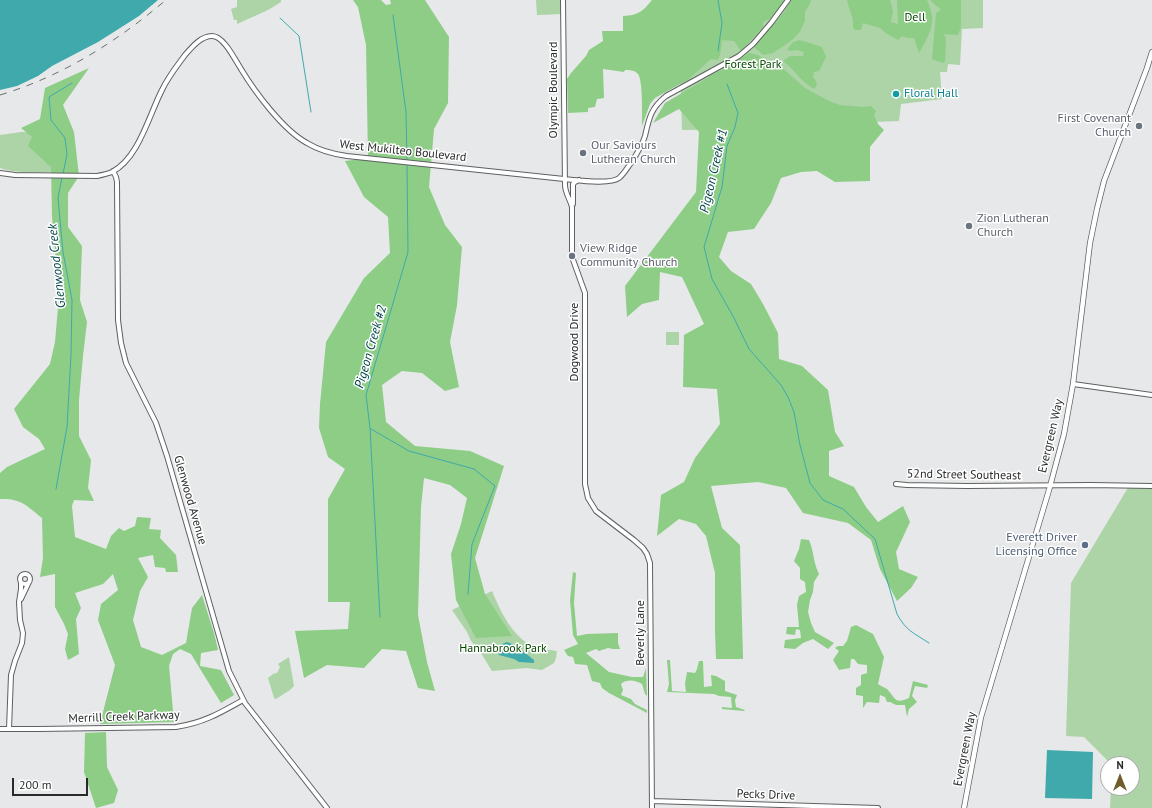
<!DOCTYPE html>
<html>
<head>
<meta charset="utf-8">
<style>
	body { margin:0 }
	#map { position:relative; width:1152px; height:808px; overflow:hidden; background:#e6e8e9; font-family:"PT Sans",sans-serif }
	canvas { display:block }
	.north { position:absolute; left:1100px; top:756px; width:40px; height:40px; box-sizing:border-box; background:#fff; border:1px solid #a9aaaa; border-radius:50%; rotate:0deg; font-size:11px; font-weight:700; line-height:16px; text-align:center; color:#292a2a }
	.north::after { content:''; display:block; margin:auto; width:14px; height:18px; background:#715c2b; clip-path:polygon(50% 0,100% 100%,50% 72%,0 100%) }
	.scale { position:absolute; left:12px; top:778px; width:76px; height:18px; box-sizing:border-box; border:2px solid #292a2a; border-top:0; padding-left:5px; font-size:12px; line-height:14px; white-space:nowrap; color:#292a2a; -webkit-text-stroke:3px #fff; paint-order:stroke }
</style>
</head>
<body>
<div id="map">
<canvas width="1152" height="808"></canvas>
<div class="north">N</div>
<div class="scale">200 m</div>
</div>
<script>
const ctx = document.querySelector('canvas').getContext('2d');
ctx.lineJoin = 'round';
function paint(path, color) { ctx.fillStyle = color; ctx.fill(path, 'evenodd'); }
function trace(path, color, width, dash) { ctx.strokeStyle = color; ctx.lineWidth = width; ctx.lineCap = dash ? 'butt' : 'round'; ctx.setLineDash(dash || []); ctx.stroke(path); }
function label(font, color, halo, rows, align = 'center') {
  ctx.font = font + ' "PT Sans",sans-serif'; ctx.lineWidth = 3; ctx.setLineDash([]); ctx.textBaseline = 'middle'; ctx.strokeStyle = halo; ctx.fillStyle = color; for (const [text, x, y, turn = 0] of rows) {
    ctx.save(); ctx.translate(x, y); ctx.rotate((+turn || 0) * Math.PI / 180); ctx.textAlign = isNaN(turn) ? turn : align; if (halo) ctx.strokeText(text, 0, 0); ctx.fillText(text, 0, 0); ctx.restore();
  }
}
const green = new Path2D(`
	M237 0H281V2L268 10 237 24V20H234L231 9 237 7Z
	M536 0H563L564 14 537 15Z
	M652 0H983V28L962 29 960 65 948 64 947 72H940L942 99 901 104 899 121 874 122 855 128 682 130 679 32 623 31 624 16C638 16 644 10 652 0Z
	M21 132H60L56 172C38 172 18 174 0 168V135Z
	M666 332H679V345H666Z
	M1129 486H1152V808H1110L1111 788H1132V764H1111L1084 737 1066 736 1071 583Z
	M492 591C500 610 513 639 535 647 542 649 550 650 557 651L556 658 554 663 542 670 527 668 492 671 479 650 471 641 467 632 452 610Z
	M289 657 294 686 290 690 276 699 274 698 268 678 273 674 277 673 280 667 278 664Z`);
const forest = new Path2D(`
	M353 0H381L386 5 391 4 390 0H425L449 37 448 103 434 129 429 187 445 225 462 247 457 305 450 342 459 387 445 391 422 373 402 371 382 385 386 422 415 446 470 451 504 466 475 558 485 594 512 636 476 638 456 600 451 554 461 524 467 498 450 485 424 478 421 507 418 615 427 662 435 691 418 688 406 651 382 649 364 668 327 665 304 678 295 631 348 629 350 602H328V499L345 469 328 457 319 428 320 404 326 342 364 278 390 253 388 217 364 197 345 161 368 158 366 45 358 7Z
	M652 0H785L772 18 763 22V27L741 51 734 41 722 40 720 55 718 60 711 59 689 79 655 98 650 104 642 126C642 116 643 80 638 74 635 70 629 70 625 70L624 72 603 69 604 98 597 99 595 107 588 108V112L568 113 567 79 571 73 586 56 589 50 603 41 602 31H623V16C637 16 644 11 652 0Z
	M791 0H811L809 6 805 11V20L800 32 792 40 773 53 763 55 754 47 784 12Z
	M847 0H890L893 11 891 22 898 24 897 0H927C929 5 931 10 932 16 934 27 925 43 919 53L914 38H907L902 36 898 40 887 34 880 28 863 23 861 30H855L853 27C854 17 849 10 847 0Z
	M930 0H961V27L958 35 944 34 946 39 945 61 943 63 932 59 936 13 941 10Z
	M800 40 822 47 826 57 819 71 814 72 813 78 815 79 817 85 814 89 804 82 790 67 783 61 790 56H803L804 52 797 50 792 51 787 50 793 42Z
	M749 53 758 55 770 63 778 64 805 88 829 101 840 105 864 107 871 106 876 111 874 115 878 124 884 130 870 147V181L835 182 817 171 801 172 781 178 771 203 754 229 728 232 719 257 731 271 751 284 763 304 778 333 779 359 802 366 828 390 835 432 844 446 829 451V476L854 487 866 507 878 522 903 506 910 522 896 552 899 569 918 577 911 588 897 601 880 569 871 540 848 523 803 513 786 488 758 482 711 486 722 528 740 545 743 659H716L715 632V573L706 536 696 524 679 519 657 536 661 495 684 482 695 458 720 424 717 389 683 387 684 335 704 324 682 277 660 272 659 300 642 304 627 317 625 286 696 192 699 132 679 109 653 123 665 103 709 77V76L730 66Z
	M89 68 63 105 74 132 79 176 68 193V227L82 246 80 300 87 322 83 356 79 400V436L91 460 88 488 94 501 74 500 72 506 75 537 106 549 111 536 119 528 124 531 135 526 137 517 151 518 149 529 161 530 160 538 176 555 178 572H166L165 568 155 567 153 555 138 558 148 577 140 591 133 620 141 647 162 655 186 643 192 608 202 595 214 633 218 650 201 653 200 666 221 670 234 695 221 703 191 654 180 649 173 654 169 666 174 722 100 724 115 665 98 620 101 604 118 590 113 574 103 584 75 593 81 608 76 619 79 654 68 660 65 649 68 634 64 624 55 607V574L40 577 43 558 42 518C27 506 21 498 0 499V473L7 467 45 449 39 439 23 427 14 409 50 364 55 342 59 296 52 217 51 167 28 146 32 137 21 128 40 119 45 88Z
	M801 539 809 540C814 551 813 562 819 574L814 582 813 592 810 600 808 612 811 623 815 632 834 643 828 649 813 639 803 643 795 649 784 648 785 640 801 638 800 630 796 629 795 635 786 634 787 627H799L797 605 799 596 806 592 805 582 800 579V568L794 561 799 549Z
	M573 572 576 573 574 603 577 636 587 634 618 633V643L620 649H613L608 648 599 651 596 649 586 653 609 672 632 677H643L646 668 647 696 645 694 642 684C635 680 627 679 621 684L623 690 621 695 631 699 635 704 647 710V713L609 693 602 688 600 683 592 681 587 665 575 664 573 657 568 656 564 650 578 644 573 635 570 600Z
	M856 625 873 634 884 657 878 684C880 686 884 687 887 689 895 697 894 705 909 698L913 681 928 685 927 688 915 686 912 696 917 702 909 709 907 717 905 705H896L890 702H887L885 697 880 695 879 703 867 702 863 708V696L856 695V688L861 685V675L867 673V665L858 664 854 659H851L850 668 839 670 833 660 839 651 835 648 838 646H843L847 641 851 627Z
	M667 660H670L672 691 686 692 685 684 687 672 695 673 697 669 699 661H703L704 687 712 686 711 675 716 676 725 681V691L737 695 735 700 736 707 745 710 744 711 722 709V707L732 708 731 697 719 696 714 694 667 692 669 684Z
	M106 732 107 767 118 790 114 803 96 808 84 772 85 733Z`);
const water = new Path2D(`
	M0 0H158L139 16 98 42 52 66 38 76 17 86 0 90Z
	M507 642C516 644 527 655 534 660V663L519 662 514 659 499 655 498 652 500 645Z
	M1047 750 1093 752 1092 799 1045 798Z`);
const stream = new Path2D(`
	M718 0 722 23 718 51
	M393 15 406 112 407 159
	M280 18 299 36 311 112
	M727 84 738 113 735 127 727 146 722 187 704 247 712 279 734 318 749 349 781 385 788 397 794 412 800 445 810 483 823 500 843 509 875 539 897 614C906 631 914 633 929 643
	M63 174 67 154 65 138 51 120 49 97 72 83
	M371 429 409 451 474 469 495 486 472 544 468 594
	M56 489 67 427 71 355 72 300 63 252 58 198 62 177
	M380 617 370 428 366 395 408 252 407 165`);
const secondary = new Path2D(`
	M563 0 565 185C565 193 570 199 572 207V257L585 293V484L588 498 596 511 634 540 643 548 647 554 650 563 652 808
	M113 171 116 177 117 182 118 320 121 343 126 363 156 423 167 456 229 671 245 703 327 808
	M0 173 15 175 97 176C102 175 107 174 112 172 139 158 149 115 162 90 168 77 177 66 185 55 192 47 201 36 212 36 224 36 235 60 241 69 255 92 283 130 307 143 320 151 333 154 347 156L564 179C576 180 610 185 619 178 624 174 627 168 631 163 636 155 642 146 645 136 649 118 651 108 666 96L739 56 753 44 771 23 788 0
	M573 204V184L575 182 579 180
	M1073 384 1152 395
	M896 484 907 485 967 486 1091 485 1152 486
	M20 579a5 5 0 1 1 10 0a5 5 0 1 1-10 0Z
	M21 599 29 582
	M0 729H38L176 727C203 723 220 713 243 700
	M9 729 11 675 15 661 22 643 23 633 20 620 19 602 21 589V582
	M652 801 878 808`);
const primary = new Path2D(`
	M964 808 981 717 1049 490 1064 434 1073 384 1090 243 1097 209 1104 181 1147 68 1152 52`);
const rail = new Path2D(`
	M0 95C63 76 116 42 166 0`);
const markers = [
	[896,94,4,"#0f9aa8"],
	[1139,126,4,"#6b7280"],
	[583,153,4,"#6b7280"],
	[969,226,4,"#6b7280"],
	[572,256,4,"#6b7280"],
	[1085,545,4,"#5c6f8a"]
];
const parkNames = [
	["Dell",915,18],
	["Forest Park",753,65],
	["Hannabrook Park",503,649]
];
const streetNames = [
	["Olympic Boulevard",554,90,-90],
	["West Mukilteo Boulevard",403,151,6],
	["Dogwood Drive",575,342,-90],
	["Evergreen Way",1051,436,-77],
	["52nd Street Southeast",964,475,1],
	["Glenwood Avenue",190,500,74],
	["Beverly Lane",641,633,-90],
	["Merrill Creek Parkway",124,717,-2],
	["Evergreen Way",965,749,-79],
	["Pecks Drive",766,795,2]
];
const cultureNames = [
	["Floral Hall",904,94]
];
const worshipNames = [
	["First Covenant",1131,119,"right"],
	["Church",1131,133,"right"],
	["Our Saviours",591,146],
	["Lutheran Church",591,160],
	["Zion Lutheran",977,219],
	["Church",977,233],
	["View Ridge",580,249],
	["Community Church",580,263]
];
const serviceNames = [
	["Everett Driver",1077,538],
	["Licensing Office",1077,552]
];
const waterNames = [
	["Pigeon Creek #1",714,171,-77],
	["Glenwood Creek",57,266,-96],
	["Pigeon Creek #2",371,347,-74]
];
paint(green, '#acd4a6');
paint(forest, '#8ecd86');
paint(water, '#3fa9ac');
trace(stream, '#3fa9ac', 1);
trace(secondary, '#5f6062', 6);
trace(primary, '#5f6062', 6);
trace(secondary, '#fff', 4);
trace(primary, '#fff', 4.5);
trace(rail, '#6c6e6e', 1, [7, 7]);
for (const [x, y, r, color] of markers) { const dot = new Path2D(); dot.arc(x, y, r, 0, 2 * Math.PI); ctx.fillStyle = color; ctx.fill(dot); trace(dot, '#fff', 1.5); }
label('12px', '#044800', '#fff', parkNames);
label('12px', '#292a2a', '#fff', streetNames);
label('12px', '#0d838f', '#fff', cultureNames, 'left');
label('12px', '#5b616d', '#fff', worshipNames, 'left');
label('12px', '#4e5e75', '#fff', serviceNames, 'right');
label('italic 13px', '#024547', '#fff', waterNames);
</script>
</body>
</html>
